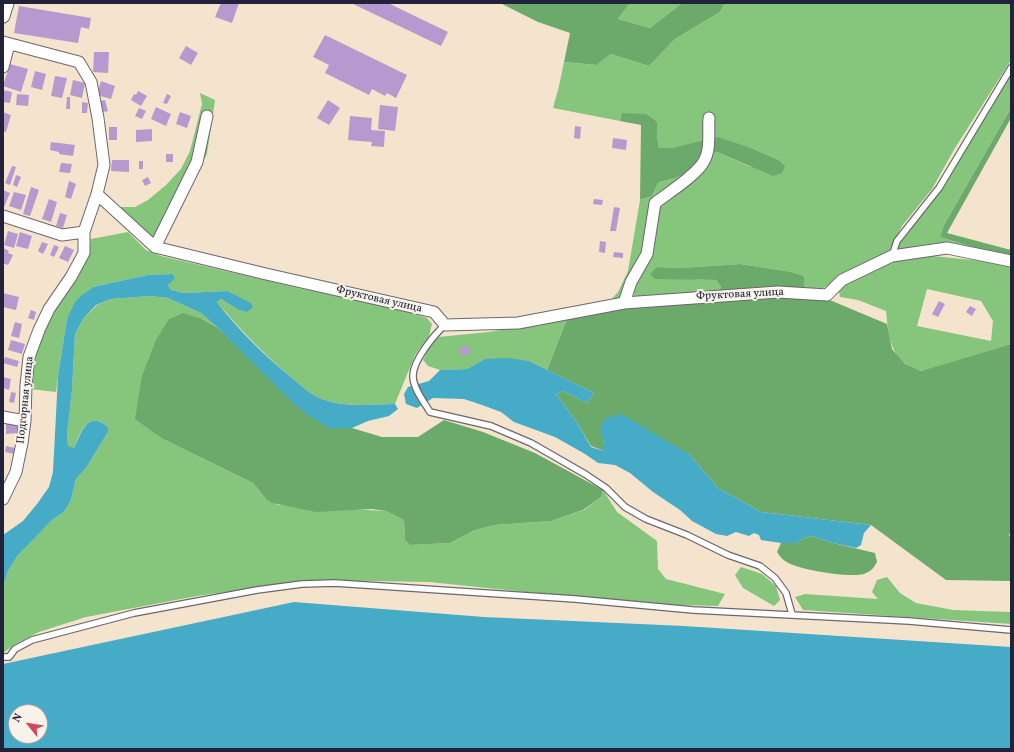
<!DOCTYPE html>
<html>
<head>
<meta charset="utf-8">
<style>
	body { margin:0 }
	#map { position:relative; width:1014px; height:752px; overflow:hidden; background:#f5e4cd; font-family:Vollkorn,serif }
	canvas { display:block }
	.frame { position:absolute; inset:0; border:4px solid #22223b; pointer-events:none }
	.north { position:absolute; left:8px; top:704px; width:40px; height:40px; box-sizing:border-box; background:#f7f3e8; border:1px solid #a29fa3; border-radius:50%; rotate:300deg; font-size:11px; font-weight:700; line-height:16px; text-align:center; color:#22223b }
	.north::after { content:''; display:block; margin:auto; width:14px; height:18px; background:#d1495b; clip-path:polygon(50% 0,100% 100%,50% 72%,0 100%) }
</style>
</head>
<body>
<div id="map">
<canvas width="1014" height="752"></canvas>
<div class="frame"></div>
<div class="north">N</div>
</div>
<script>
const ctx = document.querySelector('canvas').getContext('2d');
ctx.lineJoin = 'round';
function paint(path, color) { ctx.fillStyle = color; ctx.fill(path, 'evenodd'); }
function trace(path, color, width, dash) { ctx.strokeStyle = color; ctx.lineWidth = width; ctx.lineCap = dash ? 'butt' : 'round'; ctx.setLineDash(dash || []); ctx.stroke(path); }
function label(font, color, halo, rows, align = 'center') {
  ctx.font = font + ' Vollkorn,serif'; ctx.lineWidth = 4; ctx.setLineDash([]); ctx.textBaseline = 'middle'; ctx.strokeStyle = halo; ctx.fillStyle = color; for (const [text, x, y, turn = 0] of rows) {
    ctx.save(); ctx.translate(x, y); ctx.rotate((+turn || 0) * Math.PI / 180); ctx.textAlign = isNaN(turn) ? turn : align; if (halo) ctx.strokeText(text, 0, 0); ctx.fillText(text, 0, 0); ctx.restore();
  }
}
const green = new Path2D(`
	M630 3H682L650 28 618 19Z
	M725 3H1011V60L955 148 932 189 902 226 888 253 820 290 804 289V276L792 272 740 264 680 268 657 267 697 280H716L721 287 719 291 635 297 633 291 659 205 711 153 717 152 751 167 785 166 693 144 672 148H659L657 135V122L623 113 620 121 553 108 559 86 564 62 595 65 611 54 649 66 675 39 720 12Z
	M1011 72V108L944 225 940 237 982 250 937 243 917 246 896 252 899 241 943 188Z
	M200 93 215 100 207 154 162 242 147 235 118 207H135L148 200 166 185 181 169 190 151 202 104Z
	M684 174 650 204 646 223 645 251 620 297 609 302 618 292 628 271 640 200 652 196 658 183 671 178Z
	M128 232 146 250 161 256 303 289 397 308 427 318 432 324 429 336 415 355 395 404C371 404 345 408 322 399 311 395 301 386 292 378 265 355 239 329 217 302L221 299 237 309 227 291 183 293 171 290 168 285 172 274 148 275 107 284 93 287 83 294 67 319 58 376 56 392 30 389 32 369 39 343 63 295 86 260 91 239Z
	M922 255 993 262 1011 266V344L922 371C916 369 909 367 904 363 889 350 888 330 886 311L858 300 840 297 839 291 852 279 891 260ZM927 289 981 301 993 321 991 341 917 326Z
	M150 296 168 298 201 313 218 328 202 319 163 439 253 483 266 499 278 505 386 511 404 520 405 540 410 545 450 543 475 530 495 525 551 521 584 510 601 497 603 490 617 512 657 541 658 569 666 579 725 594 718 606 679 605 526 592 429 582 310 580 197 596 86 617 39 632 17 643 3 653V586L8 571 18 555 30 542 52 520 64 512 71 500 76 479 86 468 108 432V427C87 410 81 432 74 448L68 447 67 435 72 390 75 334 83 319 97 305 111 299Z
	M567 319 547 370 529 361 485 359 467 369 440 370 428 366 423 360 429 347 438 337 489 332Z
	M741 567 762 574 776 586 780 600 774 606 743 588 735 575Z
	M887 577 900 593 916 603 953 610 1011 612V624L803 610 795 597 805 594 878 599 872 592 877 580Z`);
const forest = new Path2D(`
	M500 3H630L618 19 650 28 682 3H725L720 12 675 39 649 66 611 54 596 65 564 62 570 33 538 22Z
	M1011 108V118L947 233 1011 250V257L982 250 940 237 944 225Z
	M622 113 646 114 657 122V135L659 148H672L718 137 748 147 778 160 785 166 782 173 773 176 717 152C704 155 696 167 686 173 680 177 665 180 658 183L652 196 640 200 641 125 620 121Z
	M740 264 792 272 804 276V289L762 287 719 291 721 287 716 280 655 279 650 274 657 267 680 268Z
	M791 297 825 298 887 324 892 349 905 364 921 371 1011 344V533L1009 534 1011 540V581L946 580 871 525 761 512 718 488 689 454 601 428 604 443V451L591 446 578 424 556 394 563 391 587 403 594 393 547 370 567 319 659 303Z
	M183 313 202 319 218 328 250 359 329 428H352L382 437H418L444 420 483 432 535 453 603 490 601 497 583 510 551 521 495 525 475 530 450 543 410 545 405 540 404 520 386 511 372 509 316 512 272 503 266 499 253 483 163 439 135 419 142 376 156 340 169 319Z
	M812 536 833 543 875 553 877 562C874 568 871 571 864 574 850 578 797 570 785 561 782 559 779 555 777 552L781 543H796L804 538Z`);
const water = new Path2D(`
	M172 274 175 278 168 285 171 290 183 293 227 291 251 303 253 307 247 312 237 309 221 299 217 302C238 330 265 356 292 378 301 386 311 395 322 399 345 408 371 404 395 404L398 409 389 416 368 421 352 428H329L306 414 289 399 218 328 201 313 168 298 150 296 111 299 96 305 83 319 75 334 72 390 67 435 68 446 74 448C82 432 87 410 108 427V432L86 468 76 479 71 500 64 512 52 520 18 555 8 571 3 586V535L23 521 37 504 49 487 53 472 58 376 67 319 75 302 83 294 93 287 148 275Z
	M508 358 529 361 594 393 587 403 563 391 556 394 578 424 591 447 604 451V443L600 428 606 418 621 414 689 454 718 488 761 512 871 525 864 533 861 545 856 548 833 543 812 536 804 538 796 543H781L761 540 759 535 754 533 749 536 736 532 727 536 716 534 692 521 680 510 653 492 630 473 615 465 598 463 585 454 555 437 514 422 501 412 482 405 464 399 433 398 417 408 406 404 404 394 408 387 429 381 440 370 467 369 485 359Z
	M294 602 484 617 684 626 1011 647V749H3V664ZM16 712H40V736H16Z`);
const building = new Path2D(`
	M221 3H239L232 23 215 17Z
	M351 3H388L448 32 441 46Z
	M19 6 91 18 89 29 81 27 78 43 14 33Z
	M325 35 407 75 396 98 387 93 385 96 372 89 369 95 325 73 329 65 313 57Z
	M186 46 198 53 191 65 179 58Z
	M94 52H109L108 73 93 72Z
	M10 64 28 69 21 92 3 86Z
	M35 71 46 74 42 90 31 87Z
	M55 76 67 78 62 98 51 96Z
	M73 80 85 83 82 98 70 95Z
	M101 81 115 86 111 99 97 95Z
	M3 90 12 92 10 103 3 102Z
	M138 91 147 96 141 106 131 100 134 94 136 95Z
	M17 94 29 95 28 106 16 105Z
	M167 94 171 96 167 104 163 103Z
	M67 97H70V109H66Z
	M105 100 108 111 103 112 100 101Z
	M328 100 340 108 329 125 317 118Z
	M82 102 88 103 87 113H82Z
	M380 105 398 107 395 131 378 129Z
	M156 107 171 114 166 126 151 119Z
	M139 108 146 111 142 119 135 116Z
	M3 112 11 115 6 132 3 131Z
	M180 112 191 116 187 128 176 124Z
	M350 116 372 118 371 130 385 131 384 147 371 146 372 142 348 140Z
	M575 126 581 127 580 139 574 138Z
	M109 127H117V140H109Z
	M152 129V141L136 142V130Z
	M613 138 627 140 626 150 612 148Z
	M51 142 75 145 73 156 59 154V152L50 150Z
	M166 154H173V162H166Z
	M112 160H129V172L111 171Z
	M139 161H143V169H139Z
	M61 163 72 164 70 173 59 172Z
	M12 166 16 167 10 185 5 183Z
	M16 175 21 177 17 187 13 185Z
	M148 177 151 183 145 186 142 180Z
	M69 181 76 184 71 199 65 197Z
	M31 187 39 190 30 216 23 214Z
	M3 190 10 193 4 207 3 206Z
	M14 192 26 195 21 210 9 206Z
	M49 199 57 202 51 222 42 219Z
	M594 199 603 200 602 205 593 204Z
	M614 207 620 208 616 231H610Z
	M60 213 67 215 63 228 56 226Z
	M8 231 18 234 14 248 4 245Z
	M20 232 32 236 28 249 16 246Z
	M600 241 606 242 605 253 599 252Z
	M42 242 48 244 43 254 38 251Z
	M54 245 59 247 54 257 50 255Z
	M65 246 74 250 68 262 59 258Z
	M3 248 9 251 8 253 13 255 8 265 3 263Z
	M614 252 623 253V258L613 257Z
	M3 293 19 297 16 310 3 307Z
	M939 301 945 304 938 317 932 314Z
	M970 306 976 309 972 316 966 312Z
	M31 310 36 312 34 320 28 318Z
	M15 322 22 324 19 338 11 336Z
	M11 340 25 344 22 354 8 350Z
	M469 346 471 353 461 356 459 348Z
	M5 357 19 361 17 367 3 363Z
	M3 377 11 379 9 390 3 388Z
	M11 392 16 393 14 403 9 402Z
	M6 424H18V433L6 434Z
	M6 446 15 448 14 454 5 452Z`);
const service = new Path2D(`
	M892 256 897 241 939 188 1011 68
	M445 325C434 335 413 360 413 376 413 388 424 402 430 412L491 426 531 443 585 474 606 488 625 507 646 519 687 535 728 555 760 566 775 578 786 593 792 614
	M3 657H9L15 649 32 640 134 613 257 590 302 584 335 583 575 599 693 610 909 621 1011 630`);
const minor = new Path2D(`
	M3 42 79 62 91 82 98 118 104 165 97 194 84 232V253L71 277 49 309 39 330 29 357 26 385 25 421 22 443 16 472 3 499
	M3 67 9 44
	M97 194 155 247 266 274 434 312 445 325 518 323 624 303 778 292 827 295 842 280 892 256 947 248 1011 261
	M3 216 62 235 84 232
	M155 247 197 162 207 116
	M624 303 631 282 647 254 655 203C668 193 697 175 704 161 711 149 708 132 709 118
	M3 417 25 421`);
const tertiary = new Path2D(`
	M3 16 7 3`);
const streetNames = [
	["Фруктовая улица",740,295,-3],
	["Фруктовая улица",379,300,13],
	["Подгорная улица",26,400,-84]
];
paint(green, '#86c57c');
paint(forest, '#6caa6c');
paint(water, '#46abc6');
paint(building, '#b69acf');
trace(service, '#6c666e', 8);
trace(minor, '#6c666e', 13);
trace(tertiary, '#6c666e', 15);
trace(service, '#fff', 5.5);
trace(minor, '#fff', 11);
trace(tertiary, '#fff', 13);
label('11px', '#22223b', '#f7f3e8', streetNames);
</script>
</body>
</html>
